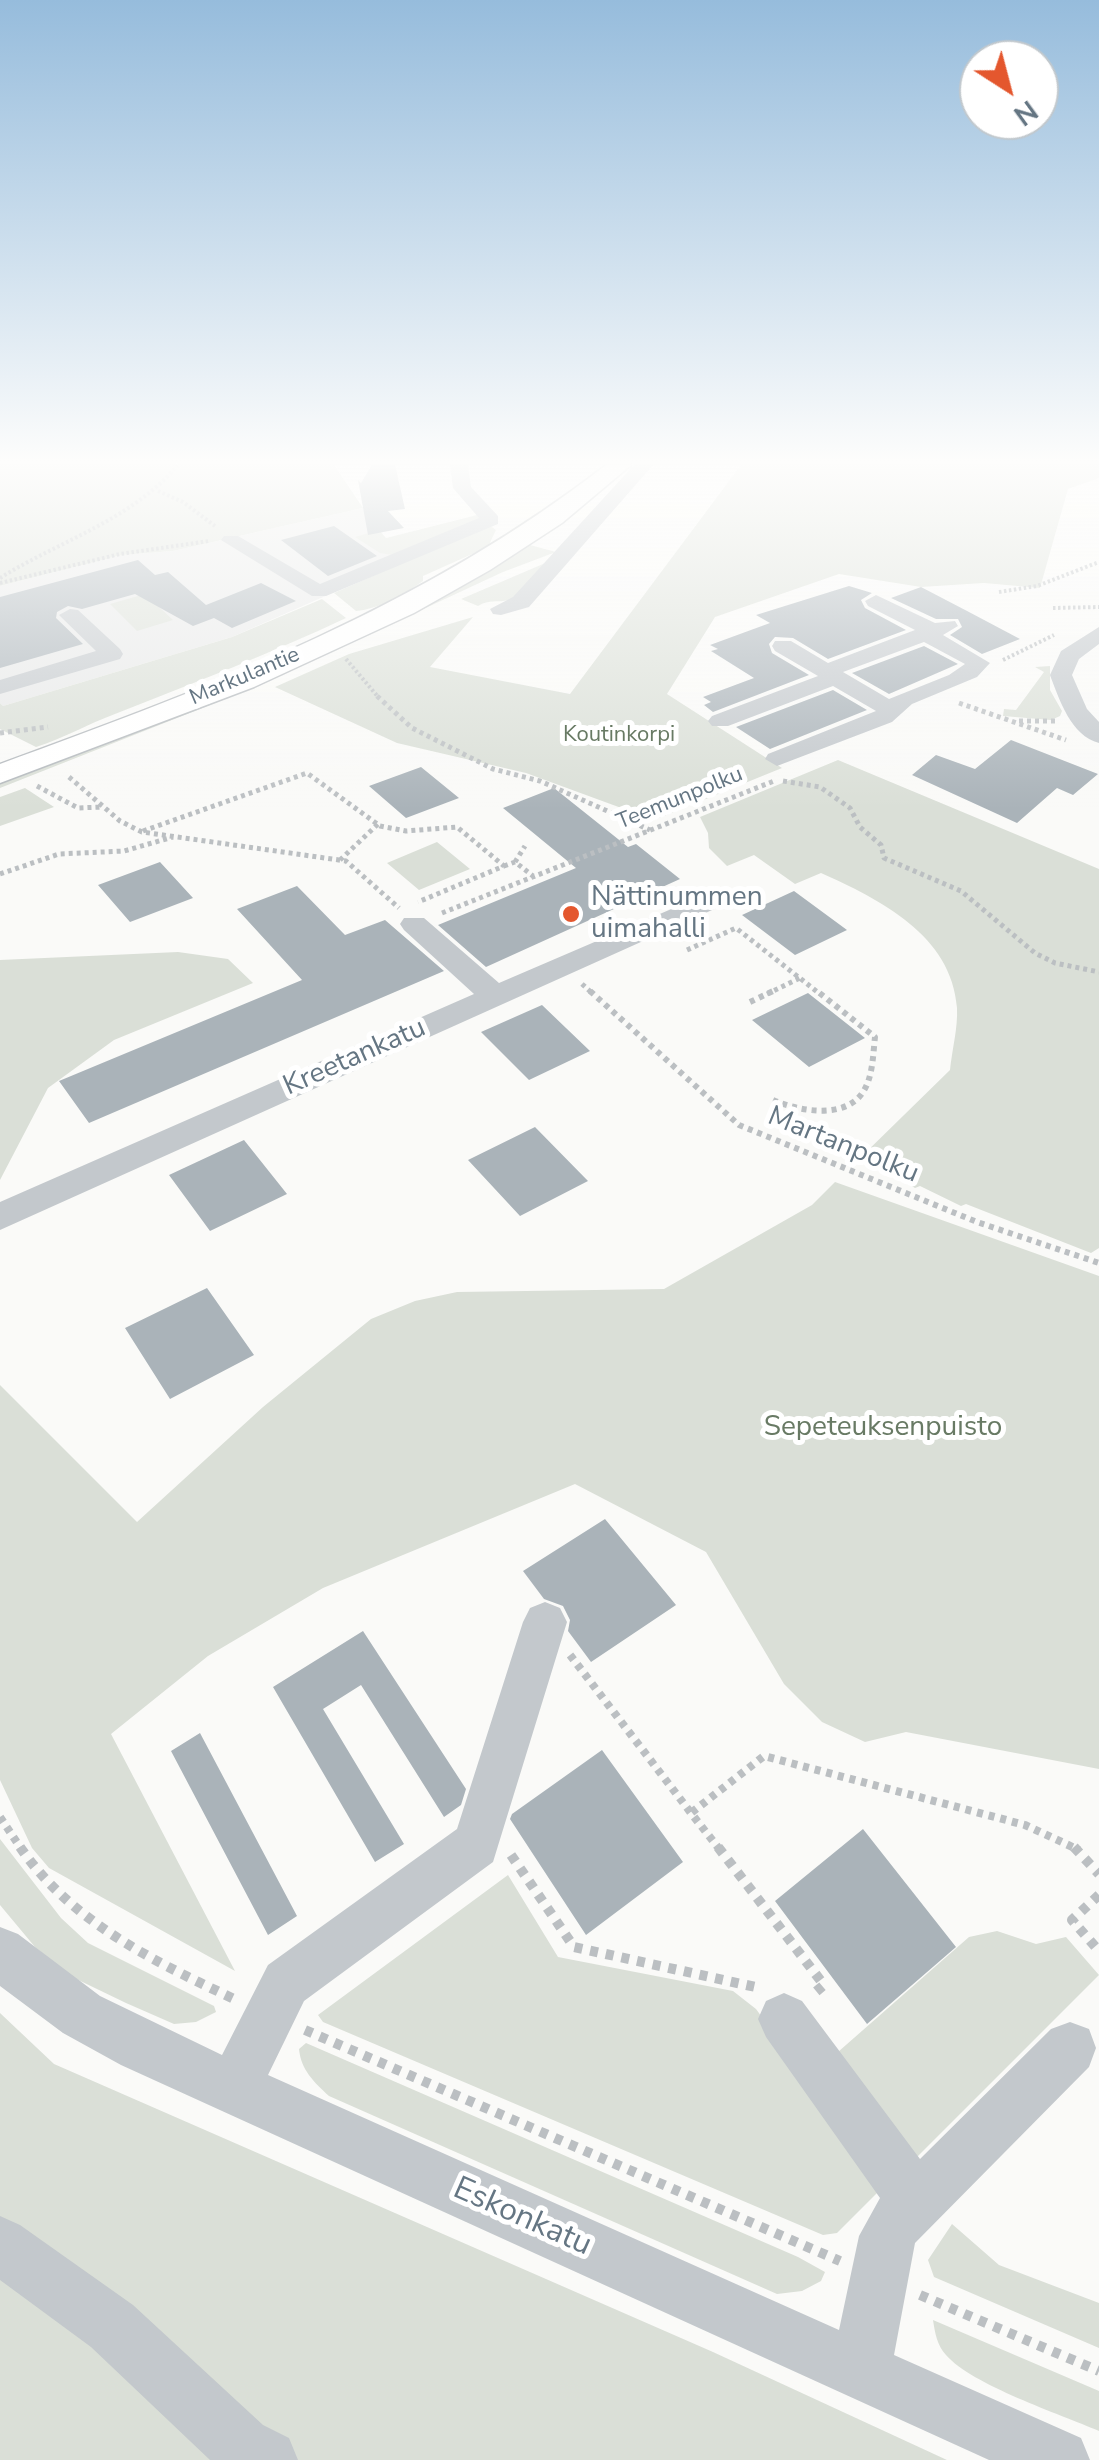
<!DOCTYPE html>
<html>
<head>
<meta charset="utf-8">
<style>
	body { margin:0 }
	#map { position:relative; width:1099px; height:2460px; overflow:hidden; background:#fafaf8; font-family:"Nunito Sans",sans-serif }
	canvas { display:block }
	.north { position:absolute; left:959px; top:40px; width:100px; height:100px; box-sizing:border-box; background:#fff; border:2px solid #c1c8cd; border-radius:50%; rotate:144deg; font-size:28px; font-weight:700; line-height:40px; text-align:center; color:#657683 }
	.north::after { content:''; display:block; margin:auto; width:35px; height:45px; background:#e4572e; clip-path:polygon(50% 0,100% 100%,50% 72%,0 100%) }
</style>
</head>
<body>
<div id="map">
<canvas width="1099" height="2460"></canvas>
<div class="north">N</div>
</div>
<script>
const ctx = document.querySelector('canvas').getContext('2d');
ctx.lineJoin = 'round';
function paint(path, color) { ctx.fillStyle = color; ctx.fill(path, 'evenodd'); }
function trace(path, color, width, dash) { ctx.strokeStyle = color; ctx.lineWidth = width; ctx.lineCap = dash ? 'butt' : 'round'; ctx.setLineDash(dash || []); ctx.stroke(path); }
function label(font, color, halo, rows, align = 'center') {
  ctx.font = font + ' "Nunito Sans",sans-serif'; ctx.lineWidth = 10; ctx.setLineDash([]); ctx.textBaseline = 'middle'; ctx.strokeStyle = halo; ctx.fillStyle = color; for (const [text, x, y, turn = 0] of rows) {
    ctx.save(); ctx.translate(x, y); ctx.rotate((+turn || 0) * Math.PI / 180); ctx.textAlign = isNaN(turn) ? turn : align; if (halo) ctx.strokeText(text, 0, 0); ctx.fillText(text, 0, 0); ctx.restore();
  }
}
const built = new Path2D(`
	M363 508 403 562 232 637 3 706 0 703V586L122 555 173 551Z`);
const green = new Path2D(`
	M0 465H334L363 508 173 551 122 555 0 586Z
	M741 465H1099V478L1068 489 1040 588 984 583 921 587 839 574 715 617 667 694 782 768 654 820 526 773 397 743 275 687 349 654 473 617 430 667 570 694Z
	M477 515 482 519 399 556 380 553 355 537 379 530 386 538Z
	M489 525 496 530 488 547 423 576V581C404 594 380 609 356 611L334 593Z
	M530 545 556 552 503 572 258 686 0 788V782L459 586Z
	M550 561C539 573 525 596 509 600 497 603 490 599 478 606L461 599Z
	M145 594 173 620 137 631 110 604Z
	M322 599 346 618C270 654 193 683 115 714 88 724 64 738 36 747L0 729V703L3 706 232 637Z
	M1050 666V690L1062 711 1060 716 1051 720 1003 716 1004 709 1016 710 1044 672 1035 667Z
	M838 760 1099 869V1248L1091 1253 966 1204 961 1206 920 1186 915 1188 900 1178 857 1161 950 1070C952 1050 958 1028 957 1008 952 935 879 899 821 873L795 884 754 855 727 866 709 848 708 833 700 817Z
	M25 788 54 807 0 826V797Z
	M437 842 470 869 419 890 387 863Z
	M178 952 228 959 253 983 114 1040 48 1088 0 1180V960Z
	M835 1182 1099 1276V1769L906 1732 865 1742 822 1722 784 1684 706 1552 575 1484 323 1588 208 1656 111 1734 235 1971 49 1868 32 1848 0 1780V1385L137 1522 263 1407 371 1319 415 1301 457 1292 664 1289 812 1205Z
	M0 1839 61 1918 88 1943 214 2006 216 2012 196 2022 174 2024 126 2003 70 1976 35 1947 0 1905Z
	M508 1875 558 1957 733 1991 756 2009 885 2185 837 2233 823 2235 323 2022 318 2015Z
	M997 1931 1036 1944 1066 1937 1099 1975 908 2166 830 2059 969 1937Z
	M0 2013 54 2064 713 2352 947 2460H0Z
	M306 2043 798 2257 825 2272 821 2281 802 2291 777 2294 329 2096C314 2082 301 2070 299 2049Z
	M952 2224 999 2265 1099 2303V2348L934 2277 928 2260Z
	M933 2320 1099 2391V2431C1060 2414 972 2385 946 2355 937 2345 935 2333 933 2320Z`);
const building = new Path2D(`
	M372 465H395L405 509 388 511 404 528 368 535 358 480 361 483Z
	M334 526 377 556 328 576 281 540Z
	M138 560 155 575 168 572 206 605 261 583 296 601 232 628 214 618 193 626 135 594 82 609 68 606 57 612 56 618 83 644 0 668V597Z
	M849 586 872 593 861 600 865 608 906 630 828 659 793 638 775 637 769 644 772 653 809 675 713 712 704 705 711 702 703 697 754 678 711 651 718 649 710 645 770 623 756 615Z
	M921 587 969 612 1020 639 982 654 950 635 962 627 958 619H936L891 598Z
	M924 646 958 664 889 694 852 673Z
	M833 690 867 710 770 749 736 727Z
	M1011 740 1098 774 1073 795 1057 788 1017 823 912 775 936 755 975 769Z
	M421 767 459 798 406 818 369 786Z
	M554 788 628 847 636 844 680 879 486 967 438 925 576 868 503 808Z
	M160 862 193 898 130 922 98 885Z
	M297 886 345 935 385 920 444 971 89 1123 59 1081 302 980 237 909Z
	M794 891 847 930 795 955 742 915Z
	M808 993 865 1038 809 1067 752 1020Z
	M542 1005 590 1051 529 1080 481 1032Z
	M535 1127 588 1181 520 1216 468 1160Z
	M244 1140 287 1194 210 1231 169 1175Z
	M207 1288 254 1355 170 1399 125 1328Z
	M605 1519 676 1605 591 1662 568 1631 570 1620 563 1606 544 1599 523 1571Z
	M363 1631 466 1789 461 1805 444 1817 361 1685 323 1709 404 1844 375 1862 273 1687Z
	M200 1733 297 1916 268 1935 171 1751Z
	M602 1750 683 1862 586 1935 510 1819 512 1814Z
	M863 1829 956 1947 867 2024 775 1901Z`);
const pathFar4 = new Path2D(`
	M158 491 183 502 215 526
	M0 578C61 540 130 521 178 465
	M0 583 120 554 209 541
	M999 592 1037 586 1099 562
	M1053 608 1099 607
	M346 659 379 698
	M1003 660 1054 635`);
const pathFar3 = new Path2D(`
	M377 696 412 728 493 769 540 781 650 830
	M959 703 1066 740
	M1019 721H1056
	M0 733 48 727
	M69 777 120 821 142 832 346 861 399 908
	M783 781 820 787 850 808 860 827 881 845 884 858 961 891 1035 953 1055 963 1099 972
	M37 786 78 808 103 807
	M143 831 307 773 380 826 406 831 457 827 504 866 418 902
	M340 860 378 824
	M515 862 525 846
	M504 866 515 862 533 876
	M0 874 59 854 124 851 173 837
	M442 913 774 781
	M687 950 736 928 820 994
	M582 984 593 994
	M767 994 800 978`);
const pathFar2 = new Path2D(`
	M590 991 739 1125 977 1222 1099 1263
	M750 1002 773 991
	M773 1100C798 1111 845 1120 863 1092 873 1077 873 1054 875 1037L817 991`);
const pathFar1 = new Path2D(`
	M570 1655 691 1813
	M0 1817 22 1850
	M720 1850 691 1813 764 1756 1025 1825 1079 1850`);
const path = new Path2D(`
	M20 1847C72 1923 154 1961 234 1999
	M718 1847 824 1985 812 1995
	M1074 1847 1099 1874
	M511 1855 574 1947 760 1988
	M1099 1895 1072 1920 1099 1951
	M305 2030 840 2261
	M920 2295 1099 2371`);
const minor = new Path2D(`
	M450 465H468L471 487 498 516V524L326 596H312L221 540 224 536H238L320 584 479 518 453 488Z
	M634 465H653L529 607 501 615 493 614 490 609 513 597Z
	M876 595 935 623 955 621 958 626 943 635 990 663 977 677 912 704 892 722 777 766 765 759 768 754 876 711 833 686 728 726H712L708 721 712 716 818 676 775 651 772 646 775 641H791L828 663 915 630 868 606 865 601ZM924 642 965 664 949 675 889 699 843 672Z
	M70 609 78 610 120 649 123 654 120 659 0 694V680L96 651 59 615Z
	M1099 627V644L1079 659 1072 675 1087 709 1099 722V743C1071 736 1059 699 1050 675L1061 651Z
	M711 892 721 894 725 900 721 906 0 1230V1202L474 994 404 930 400 924 404 918H424L499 983Z
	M545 1602 560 1608 567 1622 493 1862 304 2001 268 2075 839 2330 859 2236 880 2198 766 2037 758 2019 766 2001 784 1993 802 2001 920 2159 1051 2029 1070 2022 1089 2029 1096 2048 1089 2067 915 2243 894 2355 1081 2438 1090 2460H989L121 2065 63 2033 0 1986V1927L18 1934 100 1996 222 2055 268 1965 457 1829 523 1622 530 1608Z
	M0 2216 20 2225 133 2305 263 2425 289 2438 298 2460H210L91 2347 0 2280Z`);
const major = new Path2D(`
	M606 465H631L562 523 490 570 414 613 254 687 0 783V764C216 685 422 608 606 465Z`);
const markers = [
	[571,914,10,"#e4572e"]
];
const farStreetnames = [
	["Markulantie",245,677,-23],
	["Teemunpolku",680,799,-22]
];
const farParknames = [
	["Koutinkorpi",619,736]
];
const poiNames = [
	["Nättinummen",591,898],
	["uimahalli",591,930]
];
const streetNames = [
	["Kreetankatu",355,1058,-24],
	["Martanpolku",843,1146,22]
];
const parkNames = [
	["Sepeteuksenpuisto",883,1428]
];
const nearStreetnames = [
	["Eskonkatu",522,2218,24]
];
paint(built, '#e8e9e9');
paint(green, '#dadfd7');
paint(building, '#aab3b9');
trace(major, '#b5babe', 3);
trace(pathFar4, '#bbbfc2', 4, [2.5, 2.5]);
trace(pathFar3, '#bbbfc2', 5, [4, 4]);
trace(pathFar2, '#bbbfc2', 6, [5, 5]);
trace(pathFar1, '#bbbfc2', 8, [6, 6]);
trace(path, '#bbbfc2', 10, [8, 8]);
paint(minor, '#c3c8cc');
paint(major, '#fff');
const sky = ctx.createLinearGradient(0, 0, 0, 809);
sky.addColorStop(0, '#96bcdc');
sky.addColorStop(0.57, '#fdfdfc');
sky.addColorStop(1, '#fdfdfc00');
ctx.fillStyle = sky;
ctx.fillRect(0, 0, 1099, 809);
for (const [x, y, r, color] of markers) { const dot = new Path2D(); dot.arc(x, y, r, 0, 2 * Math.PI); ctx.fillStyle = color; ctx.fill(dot); trace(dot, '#fff', 4); }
label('22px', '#657683', '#fff', farStreetnames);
label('22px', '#687a64', '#fff', farParknames);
label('28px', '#657683', '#fff', poiNames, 'left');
label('28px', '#657683', '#fff', streetNames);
label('28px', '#687a64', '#fff', parkNames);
label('32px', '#657683', '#fff', nearStreetnames);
</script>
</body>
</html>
